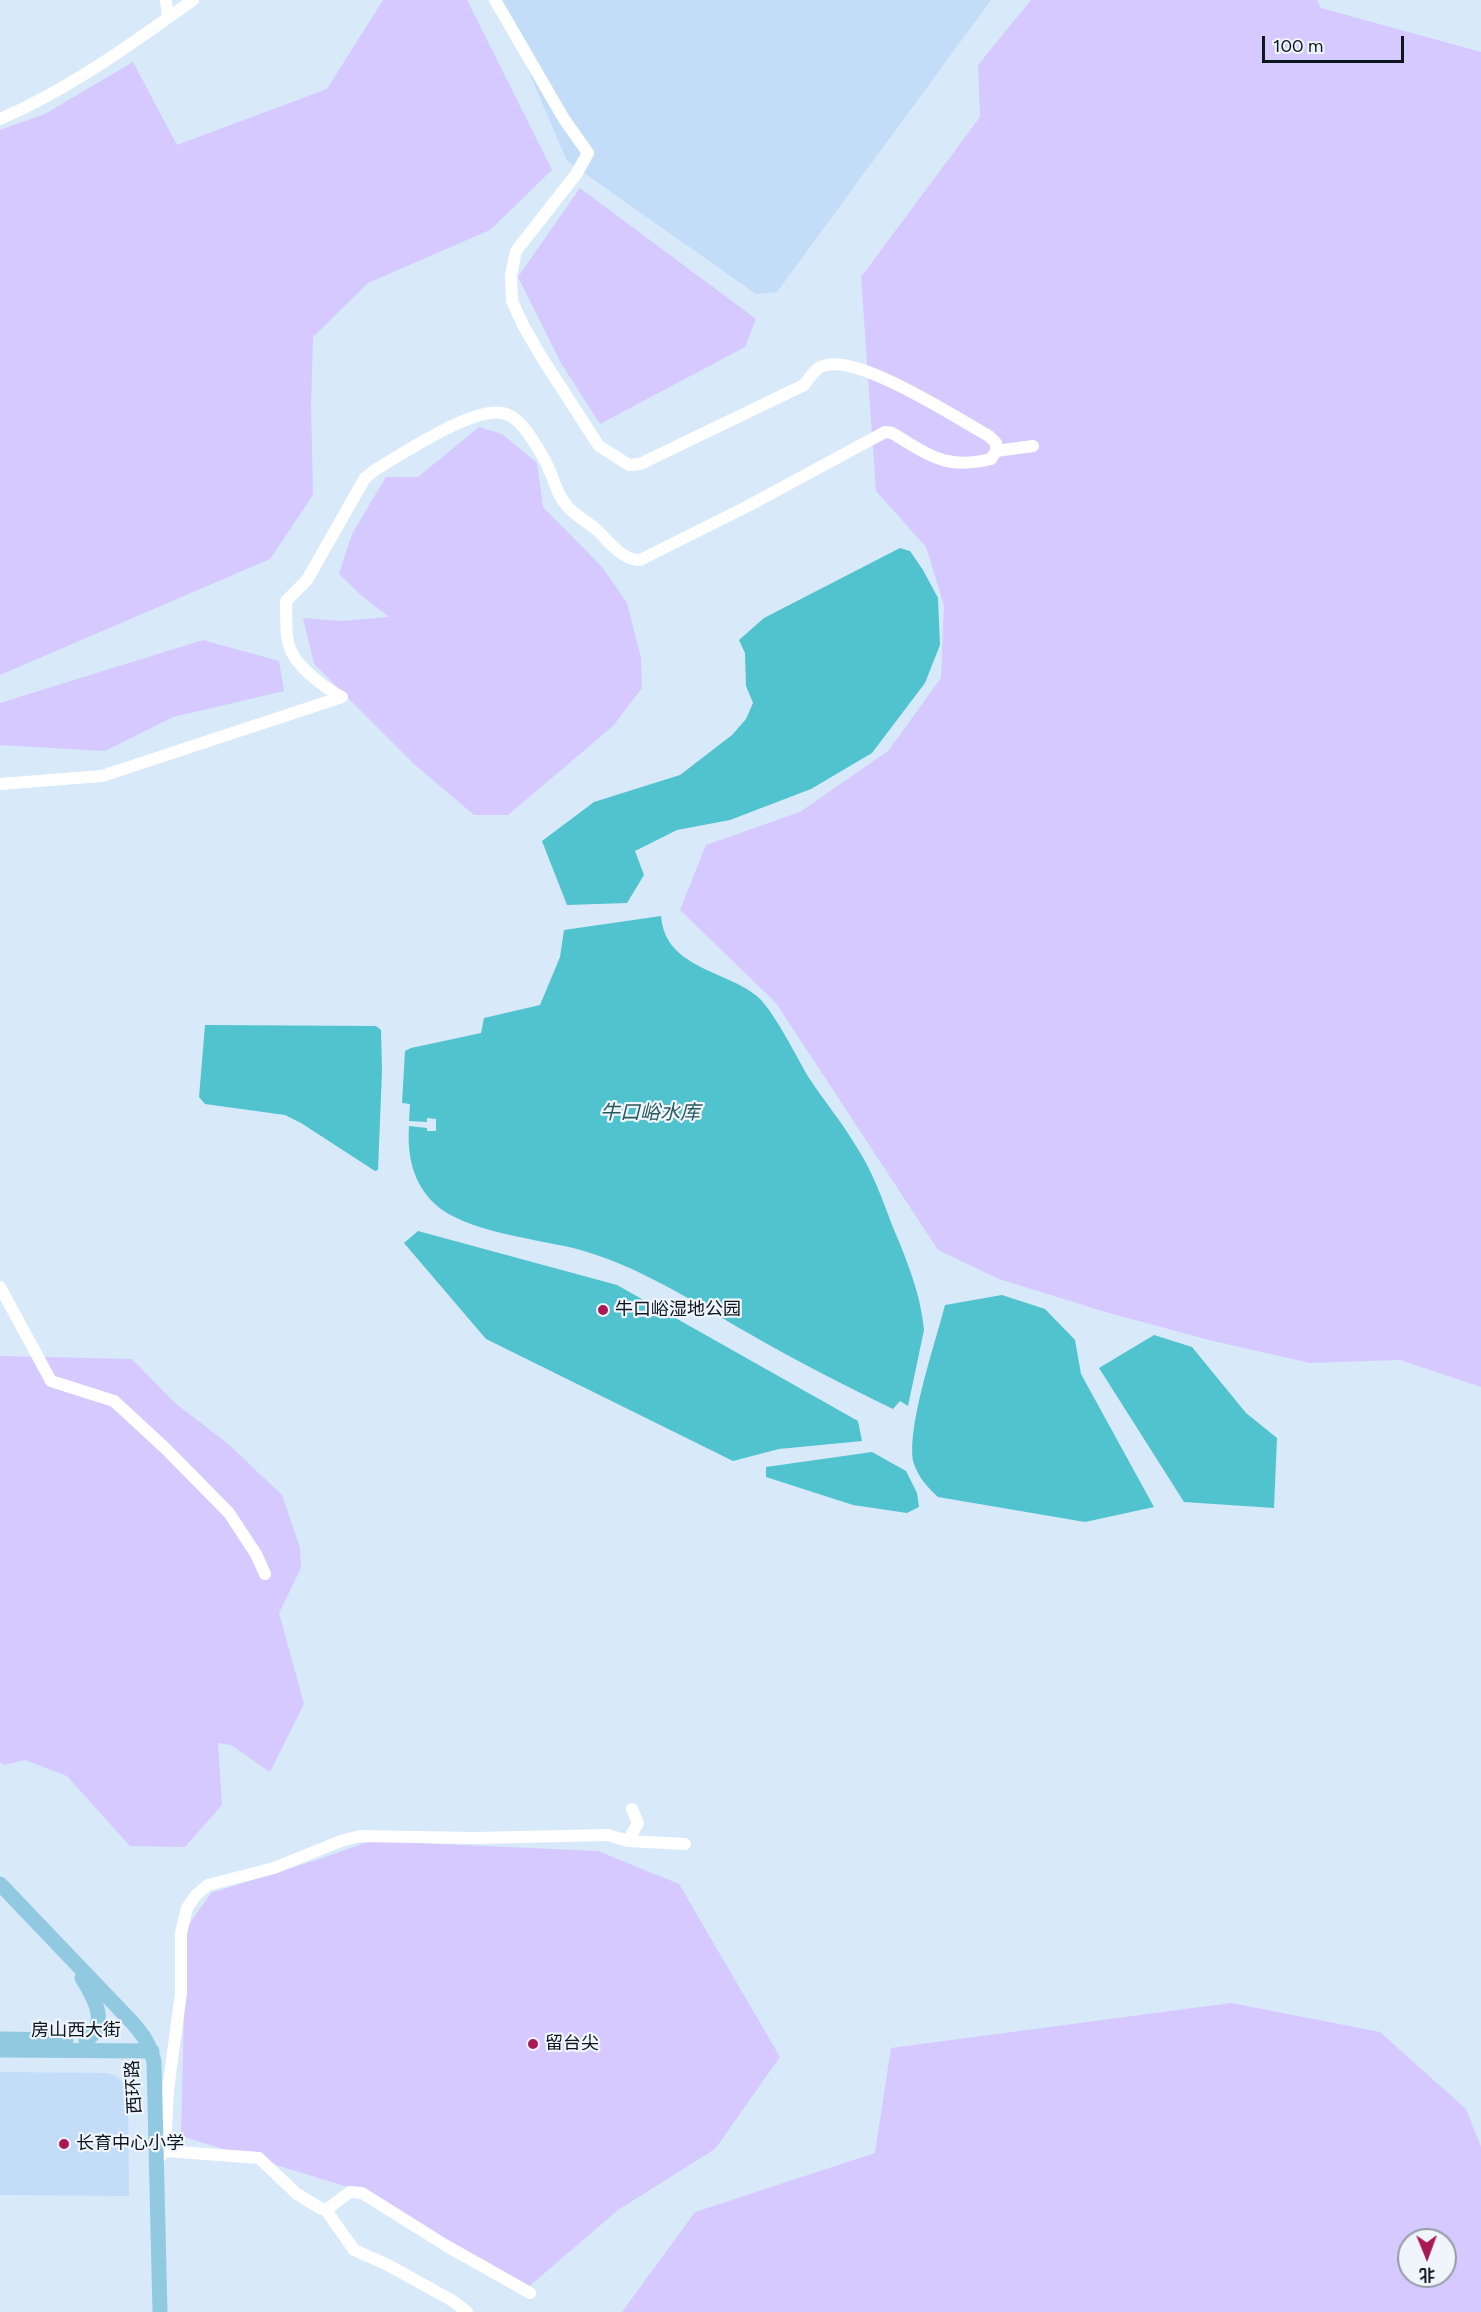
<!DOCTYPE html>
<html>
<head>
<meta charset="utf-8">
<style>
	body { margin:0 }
	#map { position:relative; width:1481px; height:2312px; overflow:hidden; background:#d8e9fa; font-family:Figtree,"Noto Sans SC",sans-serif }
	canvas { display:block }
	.north { position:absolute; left:1397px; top:2228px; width:60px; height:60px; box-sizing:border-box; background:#eff5fb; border:2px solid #949ca3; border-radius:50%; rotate:179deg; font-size:16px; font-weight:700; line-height:24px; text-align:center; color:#0c161f }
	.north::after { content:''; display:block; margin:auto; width:21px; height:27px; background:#a91956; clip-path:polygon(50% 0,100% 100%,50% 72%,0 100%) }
	.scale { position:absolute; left:1262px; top:36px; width:142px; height:27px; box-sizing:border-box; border:3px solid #0c161f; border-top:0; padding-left:8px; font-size:18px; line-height:21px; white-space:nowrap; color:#0c161f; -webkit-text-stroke:4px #eff5fb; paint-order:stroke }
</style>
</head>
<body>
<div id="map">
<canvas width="1481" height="2312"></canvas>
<div class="north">北</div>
<div class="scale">100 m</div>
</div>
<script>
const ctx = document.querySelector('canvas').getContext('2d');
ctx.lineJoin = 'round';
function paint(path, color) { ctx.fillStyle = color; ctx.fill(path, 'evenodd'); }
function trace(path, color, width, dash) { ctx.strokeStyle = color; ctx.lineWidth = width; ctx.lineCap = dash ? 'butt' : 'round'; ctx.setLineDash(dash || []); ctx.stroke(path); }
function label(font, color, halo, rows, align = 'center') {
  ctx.font = font + ' Figtree,"Noto Sans SC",sans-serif'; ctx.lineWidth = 4.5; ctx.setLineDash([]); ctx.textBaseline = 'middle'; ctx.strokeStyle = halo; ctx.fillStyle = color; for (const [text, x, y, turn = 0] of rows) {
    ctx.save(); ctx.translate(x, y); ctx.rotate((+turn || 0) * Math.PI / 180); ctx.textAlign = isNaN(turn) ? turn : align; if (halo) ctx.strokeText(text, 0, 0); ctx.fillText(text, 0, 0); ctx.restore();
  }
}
const built = new Path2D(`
	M498 0H991L777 292 756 294 567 161Z
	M0 2072 107 2073 114 2075 121 2080 128 2093 129 2196 0 2195Z`);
const green = new Path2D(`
	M383 0H467L552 170 490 230 368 283 313 337 311 408 313 495 270 559 0 675V130L45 114 133 62 177 145 327 89Z
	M1031 0H1317L1321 8 1481 52V1387L1400 1360 1310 1363 1213 1341 1109 1313 999 1279 938 1250 776 1003 680 910 706 845 800 812 888 751 941 678 944 605 926 547 876 491 861 277 980 117 978 65Z
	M580 188 756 319 745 347 600 424 561 363 518 277Z
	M479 427 502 434 537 463 543 507 602 567 627 603 641 658 642 688 613 726 508 815H474L413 763 314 664 303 618 341 621 389 617 362 596 339 574 352 534 386 477H418Z
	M203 640 279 661 284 691 173 717 105 751 0 745V703Z
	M0 1356 132 1359 175 1403 227 1443 282 1495 300 1548 301 1568 279 1613 304 1704 270 1772 231 1745 218 1743 222 1805 185 1847 130 1846 67 1776 25 1760 4 1765 0 1762Z
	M370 1841 598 1851 679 1884 780 2057 715 2149 618 2210 526 2289 348 2187 181 2136 186 1937 190 1923 211 1893 317 1860Z
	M1231 2003 1380 2032 1466 2109 1481 2147V2312H622L695 2212 875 2153 891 2048ZM1409 2240H1445V2276H1409Z`);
const water = new Path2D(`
	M900 548 910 551 923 570 938 598 940 645 925 683 872 753 811 789 730 820 677 830 635 851 644 875 627 903 567 905 542 841 594 802 680 775 732 735 746 719 753 703 746 686 745 653 739 640 764 618Z
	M661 916C665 969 727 970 758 997 775 1013 796 1056 809 1078 824 1101 842 1122 856 1146 872 1170 882 1198 892 1225 906 1258 921 1294 924 1330L908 1406 900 1401 893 1409C844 1385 796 1361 748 1333 692 1301 636 1264 573 1248 535 1239 465 1231 436 1205 413 1184 407 1156 409 1126L427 1128V1131H436V1119L427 1118V1122L409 1121 410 1104 402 1103 405 1051 411 1048 481 1033 484 1018 540 1005 560 957 564 930Z
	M205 1025 376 1026 381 1030 382 1071 378 1170 375 1171 301 1123 285 1115 205 1104 199 1097Z
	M418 1231 617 1285 858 1421 862 1441 779 1449 733 1461 486 1339 404 1243Z
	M1002 1295 1045 1309 1075 1340 1081 1374 1154 1507 1085 1522 938 1497C927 1487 919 1478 914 1464 905 1431 936 1341 945 1305Z
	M1154 1335 1192 1347 1246 1413 1277 1438 1274 1508 1184 1502 1099 1368Z
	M872 1452 906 1471 917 1493 919 1507 907 1513 853 1505 766 1477V1467Z`);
const minor = new Path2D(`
	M166 0 168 18
	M0 119C70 89 131 44 193 0
	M996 451 1033 446
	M0 784 102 776 342 697C325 688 301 670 292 653 284 638 287 617 286 601L307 580 365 478 375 470C402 454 472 407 502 413 515 415 525 428 532 439 538 448 544 457 548 467 555 481 557 496 568 507 576 516 588 522 597 530 609 542 622 560 640 560L748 506 885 432 892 433C931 456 945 470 991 459L996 451V443L989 436C956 418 858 353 823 366 815 368 809 379 804 385L640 464 629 465 599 446 542 358 523 325 512 301 511 275 516 251 577 173 588 153 564 119 495 0
	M0 1287 51 1381 114 1401 166 1449 229 1513 256 1554 265 1574
	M628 1841 638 1823 632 1809
	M165 2151 259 2158 297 2194 320 2208 326 2210 350 2192 362 2193 445 2245 530 2293
	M156 2161 165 2151 168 2090 181 1993V1933L187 1908 196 1895 208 1885 274 1868 341 1841 360 1836 475 1838 608 1835 628 1841 685 1844
	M326 2210 354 2250 388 2265 453 2301 467 2312`);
const major = new Path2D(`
	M0 1884 130 2020C142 2033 150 2044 154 2062L160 2312
	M82 1978C94 1997 110 2025 86 2040
	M0 2039 66 2040
	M0 2050 152 2051`);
const markers = [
	[603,1310,6,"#a91956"],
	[533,2044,6,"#a91956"],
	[64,2144,6,"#a91956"]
];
const poiNames = [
	["牛口峪湿地公园",615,1310],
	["留台尖",545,2044],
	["长育中心小学",76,2144]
];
const streetNames = [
	["房山西大街",76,2031],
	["西环路",134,2087,-93]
];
const waterNames = [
	["牛口峪水库",650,1113]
];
paint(built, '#c3ddf8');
paint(green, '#d5c9ff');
paint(water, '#50c3cf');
trace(minor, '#fff', 12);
trace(major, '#91cae0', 15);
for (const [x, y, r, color] of markers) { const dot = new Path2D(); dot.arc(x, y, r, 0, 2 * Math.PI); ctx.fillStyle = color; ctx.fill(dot); trace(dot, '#eff5fb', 2); }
label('18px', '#0c161f', '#eff5fb', poiNames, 'left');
label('18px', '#0c161f', '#eff5fb', streetNames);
label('italic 20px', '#28595e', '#eff5fb', waterNames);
</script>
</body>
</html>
